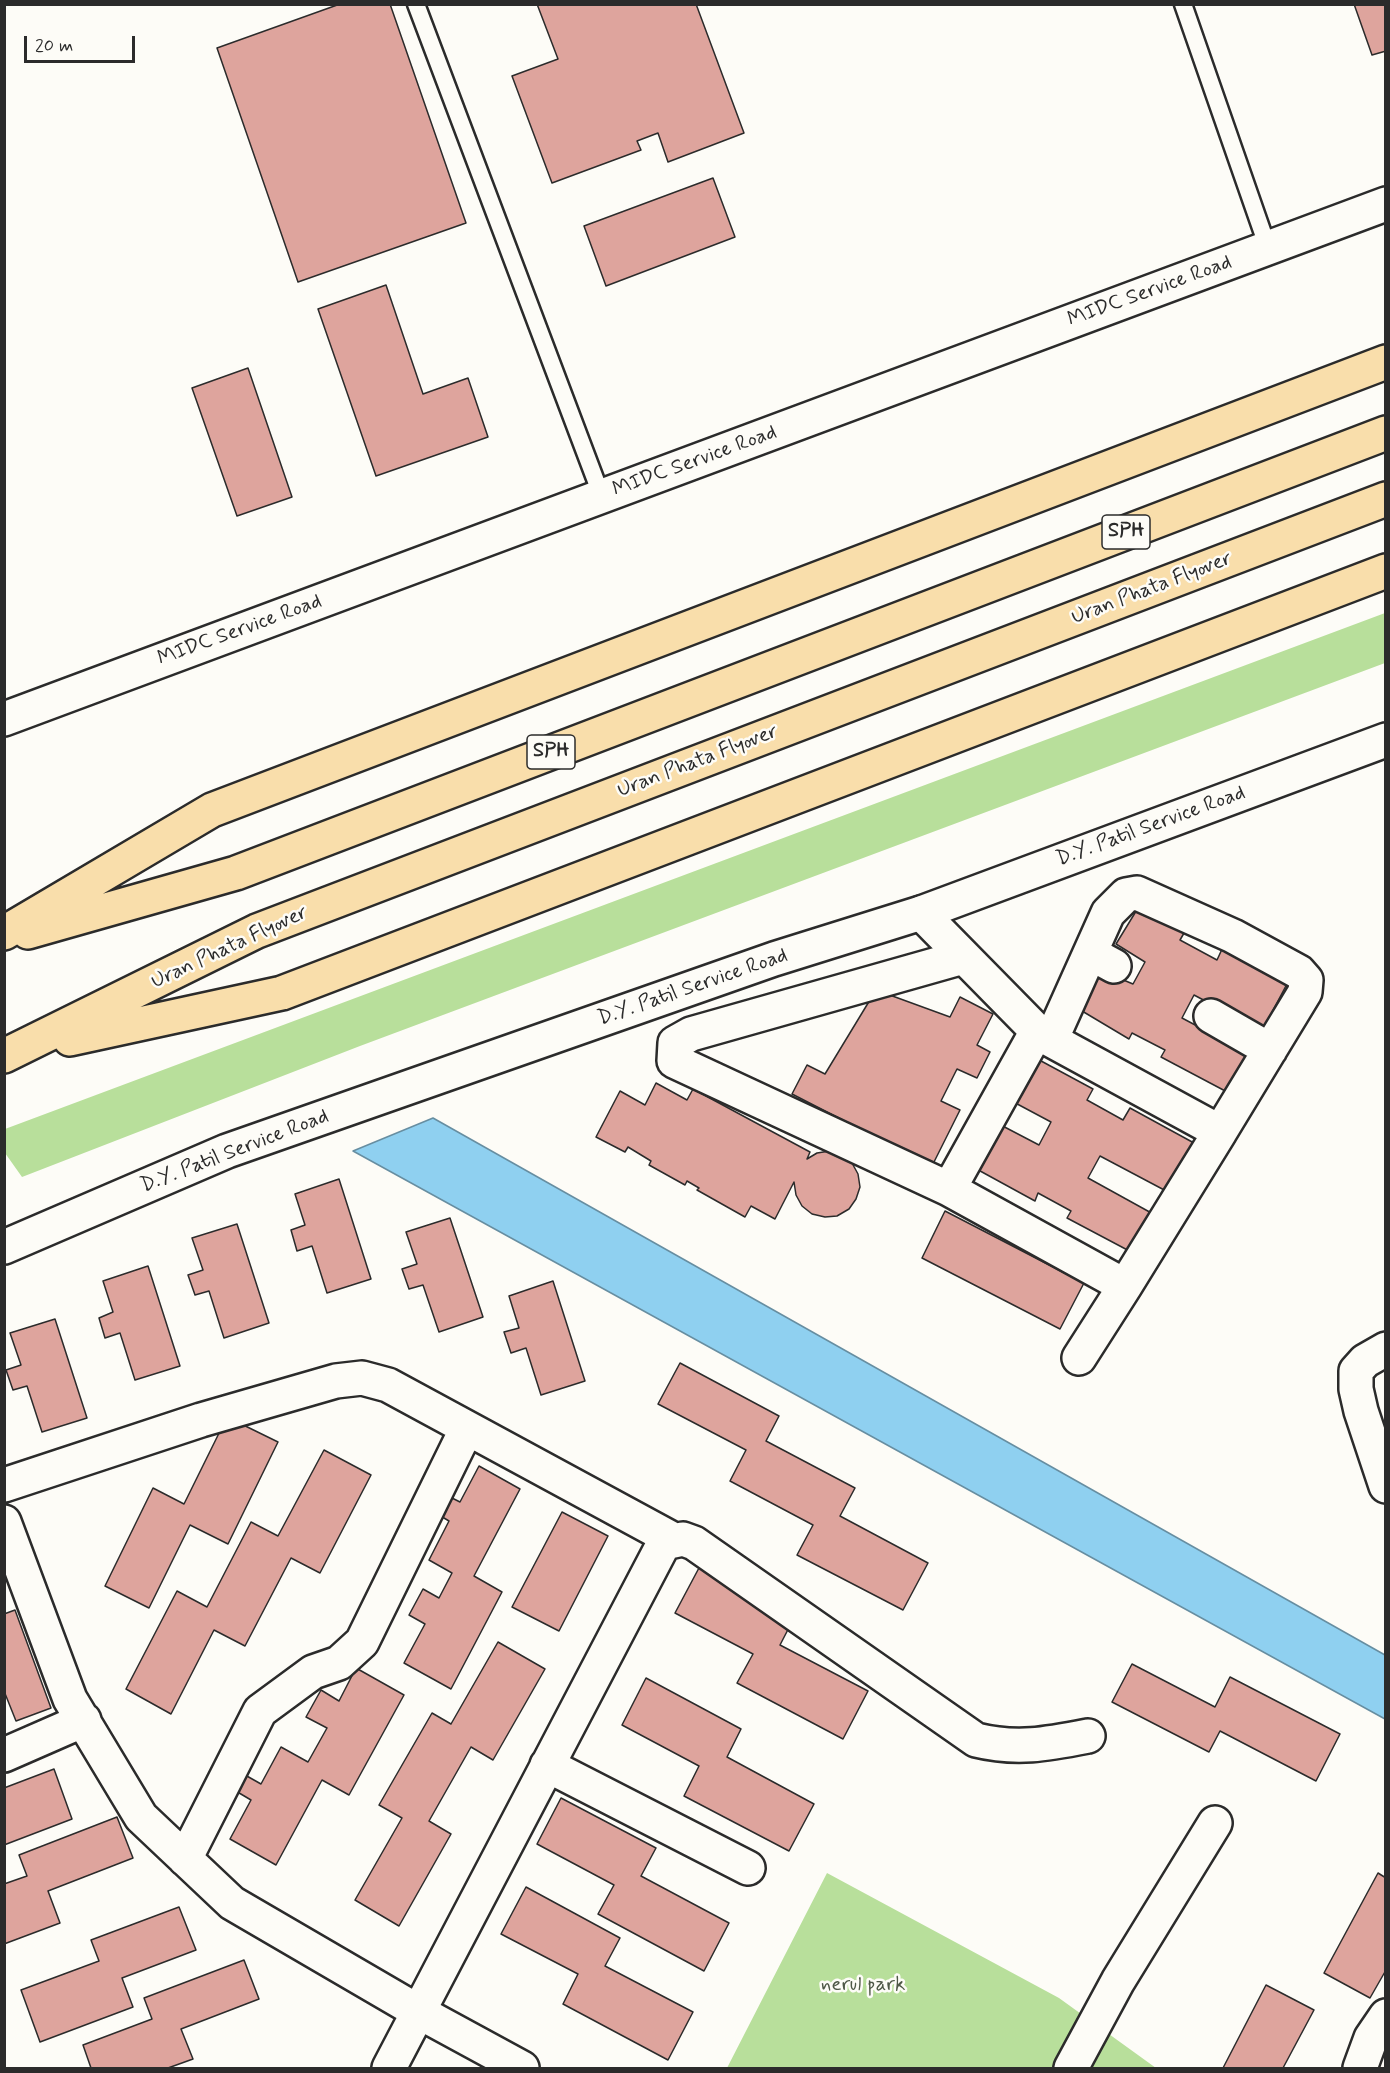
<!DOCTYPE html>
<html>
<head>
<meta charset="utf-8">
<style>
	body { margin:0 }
	#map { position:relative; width:1390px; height:2073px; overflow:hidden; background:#fdfcf7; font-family:Mynerve,sans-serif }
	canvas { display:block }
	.frame { position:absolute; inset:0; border:6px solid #2b2b2b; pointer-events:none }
	.scale { position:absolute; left:24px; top:36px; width:111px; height:27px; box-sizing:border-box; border:3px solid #2b2b2b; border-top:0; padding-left:8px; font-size:18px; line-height:21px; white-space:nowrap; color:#2b2b2b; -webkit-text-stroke:4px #fdfcf7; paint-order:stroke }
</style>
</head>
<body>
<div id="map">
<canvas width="1390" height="2073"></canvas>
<div class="frame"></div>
<div class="scale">20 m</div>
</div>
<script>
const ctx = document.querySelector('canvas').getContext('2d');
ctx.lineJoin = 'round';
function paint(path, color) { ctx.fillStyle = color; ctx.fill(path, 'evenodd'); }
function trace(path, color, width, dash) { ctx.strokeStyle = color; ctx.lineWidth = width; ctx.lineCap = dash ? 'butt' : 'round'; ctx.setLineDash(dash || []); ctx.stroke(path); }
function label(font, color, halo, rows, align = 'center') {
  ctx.font = font + ' Mynerve,sans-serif'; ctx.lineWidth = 5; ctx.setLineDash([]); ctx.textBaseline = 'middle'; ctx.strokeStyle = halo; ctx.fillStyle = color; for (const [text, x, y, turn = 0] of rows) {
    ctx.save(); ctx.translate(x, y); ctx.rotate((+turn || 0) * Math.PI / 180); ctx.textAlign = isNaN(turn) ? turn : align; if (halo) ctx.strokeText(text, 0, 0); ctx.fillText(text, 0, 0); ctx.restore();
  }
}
const green = new Path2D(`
	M1385 613V663L360 1046 22 1177 5 1153V1129Z
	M827 1873 1059 1998 1156 2068H727Z`);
const water = new Path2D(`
	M433 1118 1385 1655V1719L353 1151Z`);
const building = new Path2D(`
	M340 4H390L466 223 298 282 217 48Z
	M537 4H696L744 133 668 162 658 133 637 141 641 150 552 183 512 76 558 59Z
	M1354 4H1386V51L1372 55Z
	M713 178 735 237 606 286 584 226Z
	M386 285 423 394 468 378 488 437 376 476 318 309Z
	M248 368 292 497 237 516 192 388Z
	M1138 908 1187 928 1180 940 1217 960 1223 947 1288 982 1262 1031 1194 995 1182 1018 1250 1054 1229 1093 1161 1057 1165 1050 1132 1033 1129 1039 1077 1008 1097 969 1133 984 1145 962 1116 944Z
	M876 990 950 1017 960 997 993 1014 977 1045 990 1052 977 1078 957 1069 941 1101 960 1110 932 1166 792 1094 807 1065 825 1074Z
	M1030 1055 1093 1089 1087 1100 1123 1120 1130 1108 1194 1143 1168 1192 1100 1156 1088 1178 1155 1215 1135 1254 1067 1218 1071 1211 1038 1193 1035 1201 971 1166 995 1122 1039 1145 1051 1122 1006 1098Z
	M656 1083 687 1100 693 1089 810 1152 807 1159 817 1153 830 1151 842 1155 852 1163 858 1174 860 1187 856 1199 849 1209 837 1216 825 1217 812 1214 802 1206 796 1195 794 1182 775 1219 751 1206 745 1217 697 1190 699 1188 687 1181 685 1185 649 1165 651 1161 628 1147 625 1152 596 1137 620 1091 645 1105Z
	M339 1179 371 1279 327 1293 312 1246 297 1251 291 1230 305 1225 295 1194Z
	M945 1211 1084 1283 1060 1329 922 1258Z
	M450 1218 483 1317 439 1332 423 1285 409 1289 402 1269 417 1264 406 1232Z
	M237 1224 269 1323 224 1338 209 1291 195 1295 188 1275 203 1270 192 1238Z
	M148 1266 180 1366 135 1380 120 1333 105 1338 99 1318 113 1312 103 1281Z
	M553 1281 585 1381 541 1395 526 1348 511 1353 504 1332 519 1328 509 1296Z
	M55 1319 87 1418 42 1432 27 1386 13 1390 6 1370 21 1365 10 1333Z
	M680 1363 779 1416 766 1441 855 1488 840 1516 928 1563 903 1610 797 1555 813 1525 730 1481 746 1450 658 1404Z
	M227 1417 278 1442 228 1544 190 1525 149 1608 105 1586 153 1488 184 1504Z
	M324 1450 371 1475 320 1573 291 1558 245 1646 214 1630 171 1714 126 1689 177 1591 207 1607 251 1522 278 1536Z
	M479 1466 520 1489 474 1576 502 1592 451 1689 404 1663 425 1624 409 1615 423 1589 439 1598 452 1573 429 1560 449 1521 434 1512 444 1494 460 1502Z
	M562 1512 608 1536 559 1631 512 1607Z
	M700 1566 795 1616 780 1645 868 1691 843 1739 737 1683 753 1654 675 1613Z
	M15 1610 51 1708 16 1721 4 1691V1614Z
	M498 1642 545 1669 493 1760 471 1747 429 1821 451 1834 399 1926 355 1900 402 1818 379 1805 432 1713 451 1724Z
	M1132 1664 1215 1707 1230 1677 1340 1734 1316 1781 1220 1731 1209 1752 1112 1702Z
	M356 1668 404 1695 349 1795 322 1780 276 1865 230 1839 251 1800 229 1787 238 1771 261 1784 281 1747 308 1762 327 1728 306 1717 321 1690 339 1701Z
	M646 1678 741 1729 727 1757 814 1804 789 1851 684 1796 699 1766 622 1725Z
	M54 1769 72 1819 4 1845V1788Z
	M561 1798 656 1848 641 1876 729 1923 704 1971 598 1914 614 1885 537 1844Z
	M117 1817 133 1858 48 1891 60 1923 4 1944V1884L27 1876 19 1855Z
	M1378 1873 1386 1878V1970L1370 1998 1324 1973Z
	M526 1887 620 1938 605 1966 693 2012 668 2060 563 2004 578 1974 501 1934Z
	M179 1907 196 1950 122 1978 133 2007 40 2042 21 1990 99 1961 91 1940Z
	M244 1960 259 1999 181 2029 193 2059 168 2068H91L83 2045 152 2019 144 1998Z
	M1266 1985 1314 2010 1283 2068H1223Z`);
const service = new Path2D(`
	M416 4 602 497
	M1183 4 1268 248`);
const minor = new Path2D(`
	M921 913 1037 1031 949 1189
	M1090 953 1114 966
	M963 957 691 1034 675 1043 674 1061 949 1189 1125 1286 1220 1132
	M1211 1016 1270 1050
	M1037 1031 1051 1040 1220 1132 1305 992 1306 980 1299 972 1233 936 1137 893 1126 895 1108 913 1051 1040
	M1386 1349 1365 1361 1356 1371V1389L1361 1411 1386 1486
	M1079 1358 1125 1286
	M4 1485 201 1420 336 1381 362 1378 388 1385 674 1540
	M4 1522 70 1699 141 1817 232 1903 419 2012 522 2068
	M4 1755 84 1720
	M547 1765 748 1868
	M185 1859 260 1711 313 1672 339 1663 362 1642 467 1428
	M389 2068 664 1543 683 1539 694 1543 976 1740C1017 1750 1047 1744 1088 1736
	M1071 2068 1118 1981 1215 1823
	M1360 2068 1371 2038 1386 2016`);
const tertiary = new Path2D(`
	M4 719 1386 204
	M4 1247 227 1151 774 959 921 913 1386 740`);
const motorway = new Path2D(`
	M28 932 236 873 1386 433
	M4 933 212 810 1386 362
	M70 1039 282 993 1386 571
	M4 1056 257 931 1386 499`);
const shields = [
	[1126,532,48],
	[551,752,48]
];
const shieldNames = [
	["SPH",1126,532],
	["SPH",551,752]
];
const streetNames = [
	["MIDC Service Road",1150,292,-20],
	["MIDC Service Road",695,462,-20],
	["Uran Phata Flyover",1152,589,-21],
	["MIDC Service Road",240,631,-20],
	["Uran Phata Flyover",698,762,-21],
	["D.Y. Patil Service Road",1151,827,-20],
	["Uran Phata Flyover",230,948,-25],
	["D.Y. Patil Service Road",693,988,-19],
	["D.Y. Patil Service Road",235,1152,-21]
];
const parkNames = [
	["nerul park",863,1986]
];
paint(green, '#b8df9b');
paint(water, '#8fd0f0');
trace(water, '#678ea1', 1.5);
paint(building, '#dea49d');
trace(building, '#2b2b2b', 1.5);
trace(service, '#2b2b2b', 21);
trace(minor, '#2b2b2b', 38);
trace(tertiary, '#2b2b2b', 38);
trace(motorway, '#2b2b2b', 38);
trace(service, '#fdfcf7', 16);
trace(minor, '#fdfcf7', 33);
trace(tertiary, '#fdfcf7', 33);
trace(motorway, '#f9deab', 33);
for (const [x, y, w] of shields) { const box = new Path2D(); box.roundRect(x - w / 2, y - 17, w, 34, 4.5); ctx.fillStyle = '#fdfcf7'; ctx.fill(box); trace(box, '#2b2b2b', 1.5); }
label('bold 20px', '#2b2b2b', null, shieldNames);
label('21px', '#2b2b2b', '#fdfcf7', streetNames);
label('21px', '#4e5847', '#fdfcf7', parkNames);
</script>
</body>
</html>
